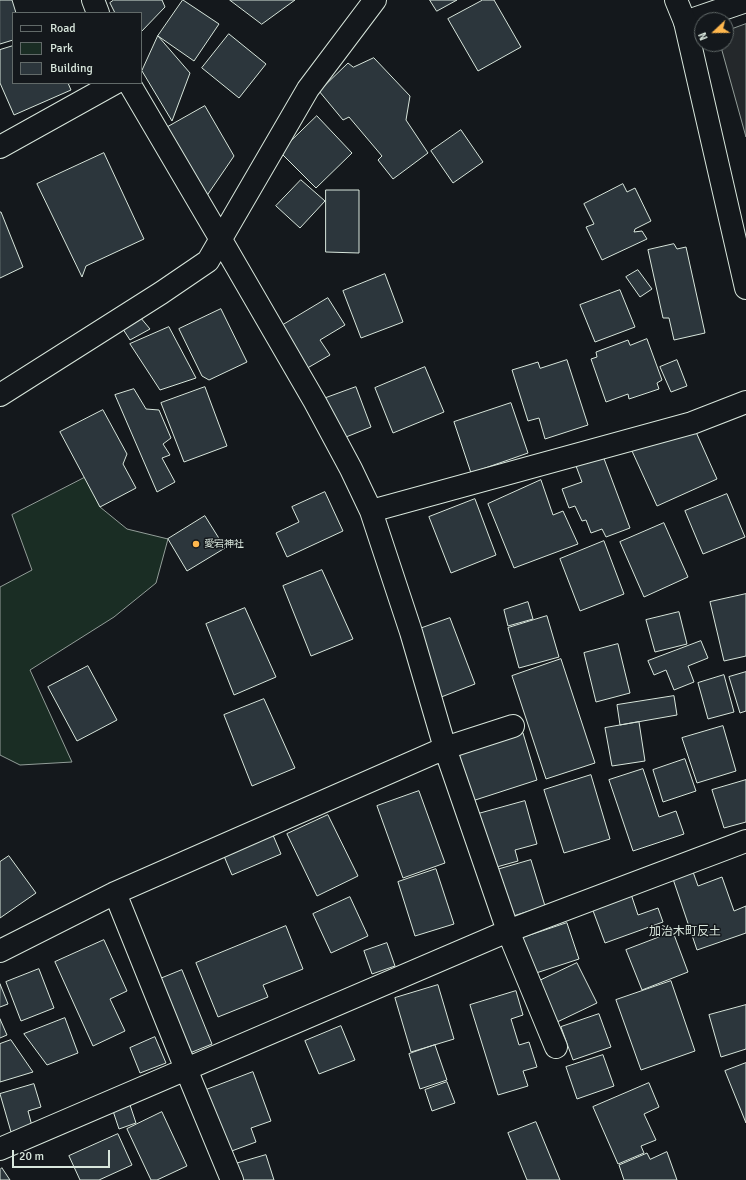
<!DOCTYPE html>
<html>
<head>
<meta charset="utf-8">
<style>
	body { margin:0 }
	#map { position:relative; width:746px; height:1180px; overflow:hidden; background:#14181c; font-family:Signika,sans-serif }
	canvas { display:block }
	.legend { position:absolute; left:12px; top:12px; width:130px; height:72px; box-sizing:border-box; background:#14181c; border:1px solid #626a69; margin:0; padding:5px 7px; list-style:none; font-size:12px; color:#d8e6dc }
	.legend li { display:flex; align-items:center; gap:8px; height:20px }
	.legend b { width:20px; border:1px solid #626a69 }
	.north { position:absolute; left:694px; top:12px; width:40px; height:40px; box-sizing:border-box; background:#14181c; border:1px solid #626a69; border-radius:50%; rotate:248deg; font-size:11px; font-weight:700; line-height:16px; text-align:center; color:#d8e6dc }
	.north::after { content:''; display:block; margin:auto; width:14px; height:18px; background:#ffb74d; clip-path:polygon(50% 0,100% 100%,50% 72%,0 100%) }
	.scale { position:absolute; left:12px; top:1150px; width:98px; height:18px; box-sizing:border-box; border:2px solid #d8e6dc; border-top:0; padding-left:5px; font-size:12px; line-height:14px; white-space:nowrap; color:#d8e6dc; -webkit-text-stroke:3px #14181c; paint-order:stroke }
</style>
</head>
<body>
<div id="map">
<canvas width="746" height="1180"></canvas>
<ul class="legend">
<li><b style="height:5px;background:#14181c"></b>Road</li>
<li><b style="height:11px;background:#1a2d24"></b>Park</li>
<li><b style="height:11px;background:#2c363c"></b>Building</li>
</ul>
<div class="north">N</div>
<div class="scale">20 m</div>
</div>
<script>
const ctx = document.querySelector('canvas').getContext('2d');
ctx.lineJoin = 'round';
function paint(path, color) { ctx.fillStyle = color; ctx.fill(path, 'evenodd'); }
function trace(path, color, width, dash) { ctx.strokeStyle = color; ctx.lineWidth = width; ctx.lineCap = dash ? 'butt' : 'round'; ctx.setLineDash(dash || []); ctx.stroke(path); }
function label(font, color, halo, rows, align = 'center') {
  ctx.font = font + ' Signika,"Noto Sans JP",sans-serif'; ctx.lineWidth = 3; ctx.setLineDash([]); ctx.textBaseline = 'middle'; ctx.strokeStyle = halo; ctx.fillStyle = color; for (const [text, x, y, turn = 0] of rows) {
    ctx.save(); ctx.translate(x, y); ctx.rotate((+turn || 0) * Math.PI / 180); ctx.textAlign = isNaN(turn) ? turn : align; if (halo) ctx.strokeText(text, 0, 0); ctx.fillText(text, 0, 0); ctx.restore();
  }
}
const green = new Path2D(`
	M86 477 100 507 127 529 168 539 156 583 114 617 30 670 72 762 20 765 0 755V587L32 570 12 515Z`);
const parking = new Path2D(`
	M746 24V137L721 47 723 44H726V39L732 29Z`);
const building = new Path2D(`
	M0 0H12L16 13H13V40L0 44Z
	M114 0H162L165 7 141 32V13H115L110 3Z
	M183 0 219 24 194 61 158 36Z
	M230 0H295L262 24Z
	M430 0H457L437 11Z
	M483 0H494L521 47 478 71 448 19Z
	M229 34 266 64 239 98 202 68Z
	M158 36 190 73 172 121 142 71Z
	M13 46V83H68L71 90 14 115 0 83V50Z
	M374 58 410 96 406 120 428 153 393 179 378 160 382 156 349 117 343 120 319 91 348 63 353 67Z
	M205 106 234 156 206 197 166 128Z
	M317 116 352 153 316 188 280 152Z
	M461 130 483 162 453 183 431 151Z
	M104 153 144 239 86 266 82 277 37 184Z
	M301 180 325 201 300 228 276 206Z
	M623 184 627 192 635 188 651 221 635 229 634 232 642 231 647 239 602 260 586 227 594 224 584 204Z
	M326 190H359V253L326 252Z
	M0 212H1L23 267 0 278Z
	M674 244 677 249 686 247 705 333 674 340 669 318H663L648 250Z
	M638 270 652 289 640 297 626 277Z
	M385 274 403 322 361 338 343 291Z
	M620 290 635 327 595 342 580 305Z
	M328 298 345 325 320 340 330 355 304 370 278 328Z
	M221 309 247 362 209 380 202 376 179 329Z
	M140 317 150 329 130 340 121 326Z
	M169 327 196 378 160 390 130 344Z
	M647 339 662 380 657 383 659 389 629 399 628 394 606 402 591 359 597 357 596 352 628 340 630 345Z
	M567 360 588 425 545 439 539 418 528 421 512 370 538 362 540 368Z
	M677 360 687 386 671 392 660 367Z
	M425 367 444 412 393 433 375 388Z
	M205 387 227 446 184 462 161 403Z
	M356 387 371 427 331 443 315 402Z
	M134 389 146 409 159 410 171 438 163 444 170 455 162 458 175 482 157 492 115 395Z
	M511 403 528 453 471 473 454 422Z
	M103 410 127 454 123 464 136 488 100 507 60 432Z
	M692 423 717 479 657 506 632 451Z
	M603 456 630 528 606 537 602 529 591 533 586 520 582 521 575 506 569 508 562 489 582 482 576 466Z
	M541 480 553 515 563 511 578 544 514 568 488 504Z
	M325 492 343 531 287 557 276 533 299 522 292 507Z
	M727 494 745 537 703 554 685 511Z
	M475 499 496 555 451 573 429 517Z
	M205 516 225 548 187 571 168 539Z
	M664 523 688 577 644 597 620 542Z
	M604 541 624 594 580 611 560 559Z
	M322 570 353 639 311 656 283 586Z
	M746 594V656L724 661 710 602Z
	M528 602 533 619 508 626 504 610Z
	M245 608 276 677 234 695 206 624Z
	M679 612 687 644 655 652 646 620Z
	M547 616 559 657 519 668 508 628Z
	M450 618 475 684 436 699 411 632Z
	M701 641 708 658 688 666 694 682 674 690 666 670 654 675 648 661Z
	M618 644 630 693 596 702 584 653Z
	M561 659 595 763 546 779 512 676Z
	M88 666 117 720 77 741 48 687Z
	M746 672V711L740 713 729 677Z
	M724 675 734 712 708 719 698 683Z
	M674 696 677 715 620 725 617 705Z
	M264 699 295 768 252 786 224 715Z
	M639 722 645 761 612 766 605 728Z
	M723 726 736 771 697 783 682 738Z
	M523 733 537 780 466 803 451 756Z
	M685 759 696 791 663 802 653 770Z
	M643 769 659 817 676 811 684 834 633 851 609 780Z
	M591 775 610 839 564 853 544 790Z
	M746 780V822L724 828 712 790Z
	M419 791 445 863 403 878 377 806Z
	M525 801 537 844 515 850 518 861 493 868 478 814Z
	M328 815 358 876 317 896 287 834Z
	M270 828 281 854 232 875 221 849Z
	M9 856 36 893 0 918V862Z
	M531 860 545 906 507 918 493 871Z
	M436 869 454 924 415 936 398 882Z
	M692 869 698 886 722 877 734 911 746 906V933L697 950 672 876Z
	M631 894 638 915 658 908 663 922 605 943 592 908Z
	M350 897 368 936 331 953 313 914Z
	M567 923 579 959 533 974 522 938Z
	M286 926 303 969 263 985 268 997 218 1017 196 963Z
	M673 932 688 972 642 990 626 950Z
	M104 940 127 991 110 999 125 1031 93 1046 55 962Z
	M387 943 395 966 372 974 364 951Z
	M577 963 597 1003 555 1023 535 983Z
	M39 969 54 1008 21 1021 6 982Z
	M182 970 212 1044 185 1055 155 981Z
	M671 981 695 1051 641 1070 616 1000Z
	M0 984 8 1004 0 1007Z
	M438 985 454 1039 411 1052 395 998Z
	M516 991 523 1015 511 1019 519 1045 529 1042 537 1067 523 1071 528 1086 498 1095 470 1005Z
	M746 1005V1049L721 1057 709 1015Z
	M599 1014 611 1047 573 1060 561 1027Z
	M65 1018 78 1053 47 1065 24 1034Z
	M0 1019 7 1035 0 1038Z
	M341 1026 355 1060 319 1074 305 1041Z
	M155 1037 166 1063 140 1073 130 1048Z
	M11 1040 33 1072 0 1082V1044Z
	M435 1045 447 1080 420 1089 409 1054Z
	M603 1055 614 1086 577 1099 566 1067Z
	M746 1063V1123L725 1071Z
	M253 1072 271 1121 251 1128 256 1142 229 1152 206 1090Z
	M447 1082 455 1103 432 1111 425 1090Z
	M649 1083 659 1107 644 1114 656 1140 641 1146 644 1153 618 1164 593 1107Z
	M34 1084 41 1107 28 1111 32 1126 11 1132 0 1094Z
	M128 1099 136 1123 119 1129 111 1105Z
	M162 1112 187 1166 157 1180H151L127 1129Z
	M536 1122 560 1180H527L508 1133Z
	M118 1134 132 1165 99 1180H80L69 1156Z
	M667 1152 677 1180H624L619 1165 647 1153 650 1159Z
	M266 1155 274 1180H239L235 1164Z
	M2 1168 10 1180H0V1170Z`);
const street = new Path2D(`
	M93 0 98 13
	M685 22 746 1
	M129 83 220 238 315 402 351 469 371 511 411 632 445 748 508 931 556 1047
	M0 147 115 83
	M0 395 161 293 208 261 308 89 375 0
	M371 511 692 423 746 402
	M115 893 186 1069 232 1180
	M0 951 115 893 445 748 513 726
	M0 1149 508 931 746 841`);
const secondary = new Path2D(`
	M676 0 685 22 746 288`);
const markers = [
	[196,544,4,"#ffb74d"]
];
const poiNames = [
	["愛宕神社",204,544]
];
const quarterNames = [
	["加治木町反土",685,932]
];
paint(green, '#1a2d24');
trace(green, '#939e99', 1);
paint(parking, '#24282b');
trace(parking, '#939e99', 1);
paint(building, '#2c363c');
trace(building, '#d8e6dc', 1);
trace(street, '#d8e6dc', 24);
trace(secondary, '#d8e6dc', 24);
trace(street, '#14181c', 22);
trace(secondary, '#14181c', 22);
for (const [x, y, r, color] of markers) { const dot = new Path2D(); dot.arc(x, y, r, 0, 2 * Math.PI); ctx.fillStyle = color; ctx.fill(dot); trace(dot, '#14181c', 1.5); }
label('10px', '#d8e6dc', '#14181c', poiNames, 'left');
label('12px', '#d8e6dc', '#14181c', quarterNames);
</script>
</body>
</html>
